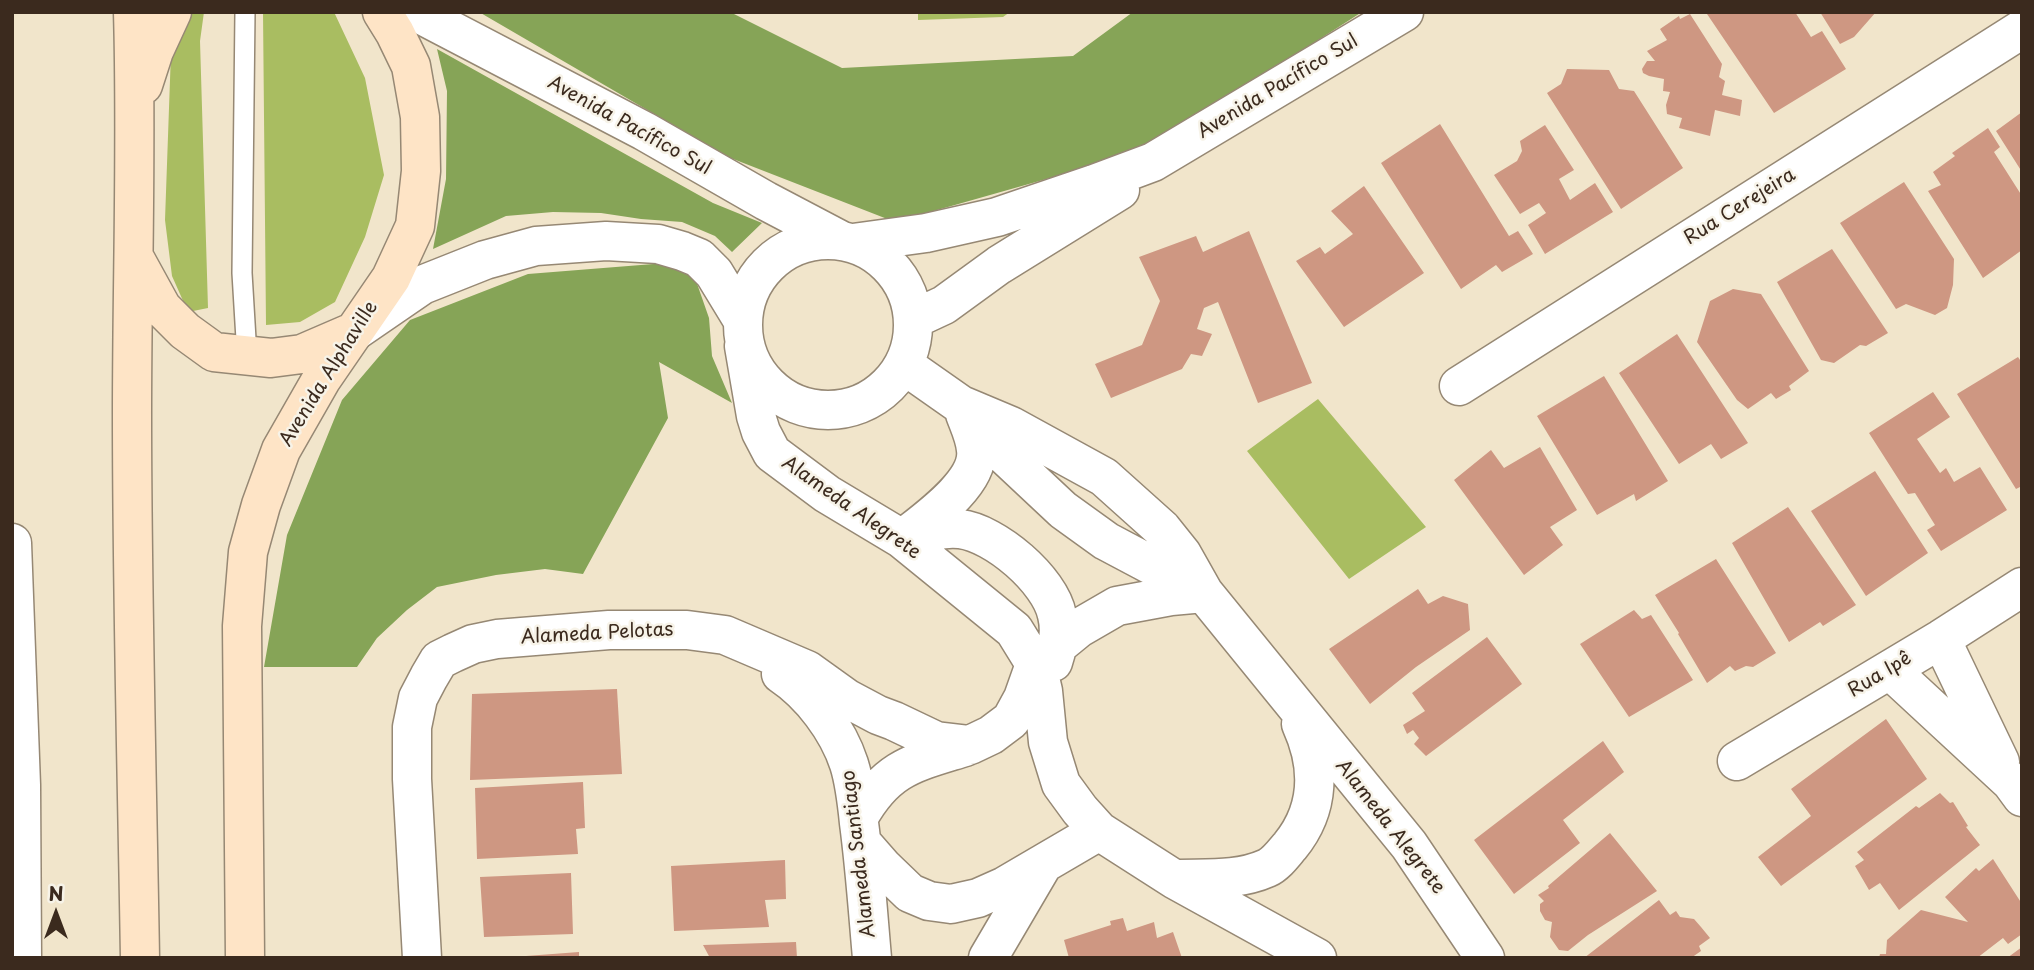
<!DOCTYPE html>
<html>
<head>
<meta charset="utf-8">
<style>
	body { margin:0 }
	#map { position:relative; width:2034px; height:970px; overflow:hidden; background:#f1e5cb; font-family:"Playpen Sans",sans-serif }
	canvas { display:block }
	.frame { position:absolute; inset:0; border:14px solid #3b2a1e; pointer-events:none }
	.north { position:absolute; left:21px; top:879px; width:70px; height:70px; -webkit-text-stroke:5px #f7f3e8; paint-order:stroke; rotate:0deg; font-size:19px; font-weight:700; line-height:28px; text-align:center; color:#3b2a1e }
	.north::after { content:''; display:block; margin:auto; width:24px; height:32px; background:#3b2a1e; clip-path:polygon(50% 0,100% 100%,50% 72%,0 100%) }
</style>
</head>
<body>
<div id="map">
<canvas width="2034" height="970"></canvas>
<div class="frame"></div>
<div class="north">N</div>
</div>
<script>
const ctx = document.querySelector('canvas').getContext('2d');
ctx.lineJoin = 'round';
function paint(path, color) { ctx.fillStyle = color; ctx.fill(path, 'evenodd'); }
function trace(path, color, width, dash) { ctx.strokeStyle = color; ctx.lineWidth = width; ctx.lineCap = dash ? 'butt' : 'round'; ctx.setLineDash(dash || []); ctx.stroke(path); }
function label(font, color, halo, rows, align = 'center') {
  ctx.font = font + ' "Playpen Sans",sans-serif'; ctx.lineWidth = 5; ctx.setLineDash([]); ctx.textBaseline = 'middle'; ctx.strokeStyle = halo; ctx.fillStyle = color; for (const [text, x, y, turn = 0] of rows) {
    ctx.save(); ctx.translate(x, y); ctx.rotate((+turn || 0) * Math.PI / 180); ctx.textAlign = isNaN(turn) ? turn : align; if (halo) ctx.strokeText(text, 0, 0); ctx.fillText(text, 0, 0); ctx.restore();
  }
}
const green = new Path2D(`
	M189 12H204L200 41 208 308 188 312 172 276 165 220 171 52Z
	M263 12H334L365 78 384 175 365 237 335 302 300 322 266 325Z
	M918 12H1010L1003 17 918 20Z
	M1318 399 1426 527 1349 579 1247 451Z`);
const forest = new Path2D(`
	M479 12H730L842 68 1073 56 1133 12H1362L1145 151 895 222 728 157Z
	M437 49 713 203 762 223 732 252 715 236 682 222 641 219 601 213 553 212 506 216 433 249 446 179 447 91Z
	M666 263 694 275 709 318 712 356 732 403 659 362 668 418 583 574 545 569 496 575 437 587 407 610 377 638 357 667H264L287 535 342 400 410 320 528 274Z`);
const building = new Path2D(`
	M1711 12H1795L1811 37 1822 31 1846 69 1774 113 1707 14Z
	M1820 12H1876L1854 37 1840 44Z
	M1690 14 1722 64 1719 77 1725 81 1722 95 1742 100 1740 116 1715 110 1710 136 1679 128 1682 118 1667 114 1666 105 1670 92 1663 91 1664 79 1649 76 1643 73 1642 69 1647 61H1655L1647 51 1667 40 1660 29 1679 16 1680 19Z
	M1567 69 1609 70 1619 89 1634 91 1683 168 1621 209 1547 93 1561 84Z
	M2022 112V172L1996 131Z
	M1440 124 1509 236 1518 231 1533 254 1502 272 1496 265 1461 289 1381 163Z
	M1545 125 1574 170 1559 179 1570 200 1595 183 1613 212 1545 254 1528 225 1546 213 1539 203 1520 214 1494 175 1517 161 1522 151 1520 141Z
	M1988 128 2000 147 1994 152 2022 196V250L1983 278 1928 191 1941 185 1933 172 1955 156 1952 153Z
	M1904 182 1954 259 1953 285 1947 308 1935 315 1906 304 1896 309 1840 223Z
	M1364 186 1424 273 1344 327 1296 261 1320 247 1325 254 1353 234 1331 211Z
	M1249 231 1312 383 1258 403 1218 302 1204 308 1197 329 1212 334 1202 356 1191 354 1182 369 1111 398 1095 364 1142 345 1160 301 1139 257 1196 236 1203 252Z
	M1832 249 1888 333 1866 346 1860 345 1834 363 1821 360 1777 282Z
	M1733 289 1761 294 1809 371 1789 386 1791 390 1776 399 1771 393 1748 409 1737 400 1697 342 1710 301Z
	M1677 334 1748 443 1721 459 1711 444 1679 464 1619 373Z
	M2018 357 2022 363V486L2016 489 1957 394Z
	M1604 376 1668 481 1636 501 1634 494 1597 515 1537 416Z
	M1933 392 1950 417 1917 439 1940 473 1946 468 1954 482 1980 467 2007 510 1941 551 1927 530 1935 525 1915 493 1908 494 1869 433Z
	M1540 447 1577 510 1550 527 1563 545 1524 575 1454 480 1491 450 1504 468Z
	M1875 471 1928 553 1866 596 1811 511Z
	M1788 507 1856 605 1823 626 1820 622 1789 642 1732 543Z
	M1716 559 1776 653 1753 667 1746 666 1735 671 1730 666 1707 683 1678 634 1679 633 1655 595Z
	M1418 589 1428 604 1443 596 1468 604 1470 630 1416 667 1370 704 1329 649Z
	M1634 610 1642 619 1651 615 1693 680 1629 717 1580 644Z
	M1487 637 1522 684 1426 756 1414 744 1419 738 1413 730 1407 734 1403 725 1425 711 1412 693Z
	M617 689 622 774 470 780 472 694Z
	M1886 719 1927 779 1781 886 1758 857 1811 816 1791 789Z
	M1603 741 1624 772 1563 820 1580 843 1514 894 1474 840Z
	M583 782 585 828 576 829 578 854 477 859 475 788Z
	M1940 793 1950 803 1953 802 1968 826 1966 827 1980 845 1899 910 1880 883 1869 890 1855 866 1864 860 1857 852 1916 806 1919 808Z
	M1610 833 1657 891 1588 935 1568 951 1559 950 1550 937 1552 922 1545 920 1540 911V904L1544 901 1538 895 1549 888 1548 886Z
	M1993 859 2022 904V934L2008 944 2003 938 1977 958H1879L1880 954H1886L1887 940 1921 910 1968 922 1945 897 1976 868 1979 871Z
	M785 860 786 899 765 900 769 927 674 931 671 866Z
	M571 873 573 934 484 937 480 877Z
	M1659 900 1670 915 1676 911 1680 917 1694 919 1701 927 1710 938 1699 946 1701 951 1691 958H1584Z
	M1123 918 1127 931 1154 922 1157 938 1173 932 1182 958H1069L1064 940 1111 925 1110 921Z
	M796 942 797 958H710L703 945Z
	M2022 947V958H2007Z
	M579 952V958H526V956Z`);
const lane = new Path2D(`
	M245 12 242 273 247 356`);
const street = new Path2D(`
	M416 12 644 131 766 201 842 241
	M743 325a85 85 0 1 1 170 0a85 85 0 1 1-170 0Z
	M853 243 926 233 997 217 1094 184 1153 162 1404 12
	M914 319 944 305 999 265 1120 190
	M355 331 422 285 485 260 536 246 606 241 658 244 682 251 699 258 714 273 742 319
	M744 346 756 416 761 432 772 453 827 494 902 539 1014 630 1035 664 1039 674 1043 691 1048 742 1061 784 1080 810 1099 831 1174 879 1317 958
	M904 365 961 405 1011 426 1104 477 1162 529 1182 554 1204 593 1409 845 1485 958
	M1459 386 2022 29
	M964 409 979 429 999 450 1063 510 1106 541 1204 593
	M906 536C929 518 980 482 976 450 975 437 969 425 965 414
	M902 539C920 534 940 527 960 529 995 533 1050 580 1057 615 1061 631 1058 647 1053 662
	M12 543 21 785 22 958
	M1941 639 2000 762
	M1890 670 2011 782 2022 797
	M781 674C811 694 838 730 849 764 855 783 857 803 859 823 865 868 868 913 872 958
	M1737 761 1941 639 2022 587
	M859 817C887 767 914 763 965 747
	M862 843 883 867 910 893 929 901 951 904 978 898 1005 886 1099 831
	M1176 879C1207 878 1238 881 1267 868 1276 864 1284 853 1290 846 1321 808 1320 766 1301 724
	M422 958 412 779V727L418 698 429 677 439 660 453 653 473 644 497 639 609 630H687L725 635 807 670 846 698 878 715 894 721 936 741 970 745 991 735 1011 720 1023 698 1035 664 1079 628 1117 606 1171 596 1204 593
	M988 958 1042 866`);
const secondary = new Path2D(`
	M133 12C137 146 132 280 132 414 132 595 137 776 140 958
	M143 85 154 51 172 12
	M134 257 162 308 185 331 214 352 271 358 302 354 353 332
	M245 958 242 626 248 552 261 505 281 450 321 380 391 278 415 226 421 171 420 117 411 66 395 33 382 12`);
const streetNames = [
	["Avenida Pacífico Sul",1278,87,-31],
	["Avenida Pacífico Sul",629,126,29],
	["Rua Cerejeira",1740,207,-32],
	["Avenida Alphaville",329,374,-58],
	["Alameda Alegrete",851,508,35],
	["Alameda Pelotas",597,634,-3],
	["Rua Ipê",1880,675,-31],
	["Alameda Alegrete",1390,827,52],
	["Alameda Santiago",859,854,-97]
];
paint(green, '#a9bd61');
paint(forest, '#86a457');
paint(building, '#ce9782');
trace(lane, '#968874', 22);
trace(street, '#968874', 41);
trace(secondary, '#968874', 41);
trace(lane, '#fff', 19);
trace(street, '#fff', 38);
trace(secondary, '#fee4c6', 38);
label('19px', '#3b2a1e', '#f7f3e8', streetNames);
</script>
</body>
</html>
